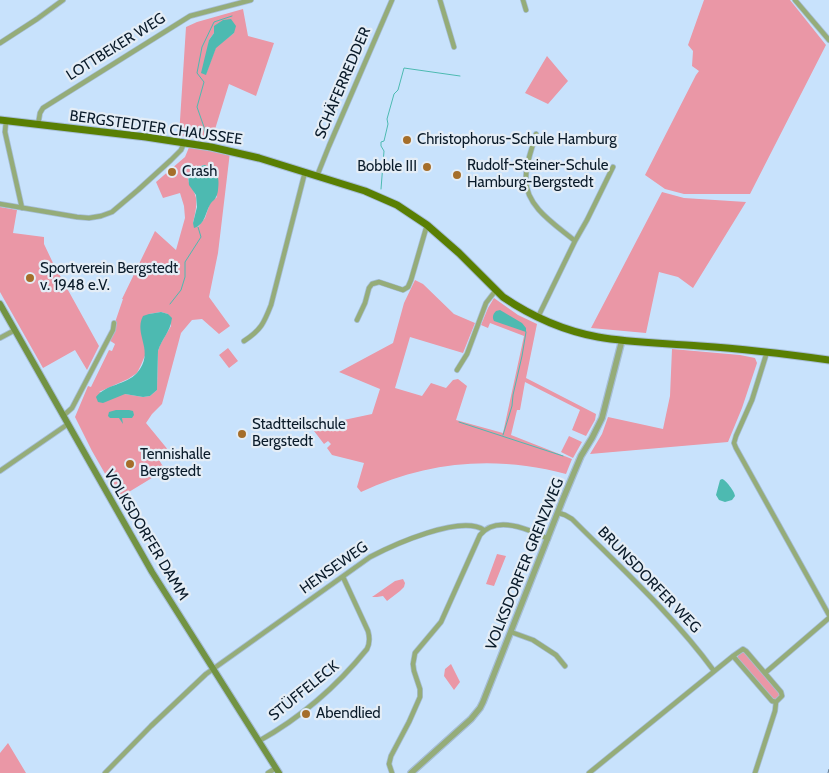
<!DOCTYPE html>
<html>
<head>
<meta charset="utf-8">
<style>
	body { margin:0 }
	canvas { display:block; background:#c8e2fc }
</style>
</head>
<body>
<canvas width="829" height="773"></canvas>
<script>
const ctx = document.querySelector('canvas').getContext('2d');
ctx.lineJoin = 'round';
function paint(path, color) { ctx.fillStyle = color; ctx.fill(path, 'evenodd'); }
function trace(path, color, width, dash) { ctx.strokeStyle = color; ctx.lineWidth = width; ctx.lineCap = dash ? 'butt' : 'round'; ctx.setLineDash(dash || []); ctx.stroke(path); }
function label(font, color, halo, rows, align = 'center') {
  ctx.font = font + ' Cabin,sans-serif'; ctx.lineWidth = 4.5; ctx.setLineDash([]); ctx.textBaseline = 'middle'; ctx.strokeStyle = halo; ctx.fillStyle = color; for (const [text, x, y, turn = 0] of rows) {
    ctx.save(); ctx.translate(x, y); ctx.rotate((+turn || 0) * Math.PI / 180); ctx.textAlign = isNaN(turn) ? turn : align; if (halo) ctx.strokeText(text, 0, 0); ctx.fillText(text, 0, 0); ctx.restore();
  }
}
const green = new Path2D(`
	M704 0H790L826 45 750 194H684L665 189 645 175 696 75 699 71 692 66 693 51 688 45Z
	M243 9 248 36 274 43 256 96 229 84 212 139 179 136 186 27 197 22ZM214 33H234L216 47 206 74 209 40Z
	M547 56 568 81 548 104 525 93Z
	M190 145 230 152 218 253 209 297 230 326 219 334 202 319 192 320 181 333 162 404 152 414 146 423 169 451 158 458 165 470 119 498 92 451 75 417 88 386 91 387 109 350 112 351 115 344 109 340 123 299H122L155 231 176 250 185 218 184 206 180 193 163 198 156 182 185 157ZM204 165 213 169 217 197 210 203 205 218 198 227 193 223C195 214 197 207 196 198 194 185 182 184 193 168ZM161 312 168 314 171 326 160 345 158 351 157 390 150 396 143 397 125 394 99 392 128 379 137 373 141 365 146 353 144 344 149 314Z
	M662 192 684 198 746 202 693 288 678 277 659 272 646 333 591 328Z
	M0 207 17 210 13 233 44 237V244L53 263 99 346 87 370 75 350 43 368 0 292Z
	M415 280 423 284 454 314 475 323 463 353 410 337 395 388 422 396 431 383 446 388 453 380 458 379 467 386 456 420 503 433 524 336 490 323 488 328 481 325 488 308 494 298 518 315 537 324 526 378 596 414 595 420 586 436 572 430 580 410 525 382 520 410H517L511 435 572 459 566 474C496 455 427 461 361 492L357 487 364 463 332 455 327 448 331 444 328 441 324 444 314 431 339 421 372 414 380 389 339 372 393 343 404 303Z
	M228 348 238 361 229 368 219 355Z
	M672 349 740 355 755 358 757 363 742 408 728 442 590 454 602 434 608 417 663 429 670 396Z
	M569 436 582 442 573 458 561 452Z
	M497 554 506 556 494 586 486 584Z
	M403 579 405 583 404 587 400 591 387 601 383 596 377 597H372L395 581Z
	M742 652H744L779 692 780 695 776 700 773 699 738 660V655Z
	M451 664 460 682 454 690 444 676 445 669Z
	M8 743 26 773H0V753Z`);
const water = new Path2D(`
	M231 19 236 26 234 33 216 48 206 75 201 73 209 40 214 33V26L223 20Z
	M205 165C217 171 220 176 218 190 218 191 217 196 216 197 215 200 212 201 211 203 205 212 206 224 194 228L193 223 197 207 196 195 189 185 188 175 193 168Z
	M500 310 522 323 526 328V332L494 321C492 317 493 314 496 311Z
	M161 312 168 314 172 318C170 333 162 338 158 351L157 390 150 396 143 397 125 394 103 403 98 402 96 397C106 384 126 385 137 373 156 351 133 335 143 316L149 314Z
	M116 410H129L133 411 134 415 132 418H122L123 424 119 418H110L108 416 109 412Z
	M722 479C726 480 735 492 735 496L732 500 725 502 719 500 716 495 720 480Z`);
const stream = new Path2D(`
	M205 138 204 127 197 107 204 82 197 73 202 47 214 22 232 16
	M381 189 384 151 381 146V142L384 141 388 124 387 119 394 94 398 90 404 68 460 76
	M170 304 181 290 185 277V262L201 237 198 227
	M459 422 563 456
	M503 435 512 406 513 395 522 356 526 332`);
const minor = new Path2D(`
	M440 0 454 47
	M523 0 526 10
	M795 0 829 40
	M0 43 37 19 63 0
	M6 121 5 132 22 208
	M38 125 40 113 43 108 190 16 251 0
	M536 134C532 149 525 165 526 180 526 207 556 225 575 241
	M317 176 329 146 392 0
	M0 204 77 217 89 218 101 216 112 212 138 190 171 160 181 150 184 143
	M538 317 575 241 587 220 613 167
	M357 320 365 303 369 288 372 284 379 282 403 290 408 287 411 280 427 225
	M0 338 15 330
	M244 341C261 330 264 323 271 305L305 172
	M767 352 752 400 736 436 734 443 736 448 829 615
	M457 370 467 354 486 303 496 290
	M63 416 72 408 104 347 113 330 114 323
	M0 471 68 424
	M559 513 565 515 572 519C621 568 673 615 714 671
	M511 632 533 640 556 655 565 666
	M743 649 746 651 781 692 782 696 776 702 772 701 733 656Z
	M765 673 829 618
	M259 741C300 718 338 685 367 649 370 643 370 638 368 631L343 577
	M105 773 151 726 206 674 370 557C393 545 461 514 484 530
	M268 773 276 768
	M392 773 389 764 391 756 409 722 420 697V689L414 671 413 664 415 653 441 622 480 535C496 515 529 529 548 539
	M589 773 733 656
	M755 773 775 711 776 702`);
const tertiary = new Path2D(`
	M411 773 471 719 480 708 483 702 563 499 581 456 592 438 602 418 622 340`);
const secondary = new Path2D(`
	M0 304 152 572 279 773`);
const primary = new Path2D(`
	M0 120 146 137 211 147 259 158 365 191 397 205 427 225 459 253 503 297C531 316 565 331 598 337 632 343 666 343 700 346 743 349 786 354 829 360`);
const rail = new Path2D(`
	M828 773 829 769`);
const markers = [
	[407,140,5,"#a56e2a"],
	[427,167,5,"#a56e2a"],
	[172,172,5,"#a56e2a"],
	[457,175,5,"#a56e2a"],
	[30,278,5,"#a56e2a"],
	[242,434,5,"#a56e2a"],
	[130,464,5,"#a56e2a"],
	[306,714,5,"#a56e2a"]
];
const streetNames = [
	["LOTTBEKER WEG",116,47,-32],
	["SCHÄFERREDDER",343,83,-67],
	["BERGSTEDTER CHAUSSEE",156,128,8],
	["VOLKSDORFER DAMM",146,535,59],
	["VOLKSDORFER GRENZWEG",525,564,-68],
	["HENSEWEG",334,568,-35],
	["BRUNSDORFER WEG",649,580,46],
	["STÜFFELECK",304,691,-39]
];
const poiNames = [
	["Christophorus-Schule Hamburg",417,140],
	["Rudolf-Steiner-Schule",467,166],
	["Hamburg-Bergstedt",467,183],
	["Bobble III",417,167,"right"],
	["Crash",182,172],
	["Sportverein Bergstedt",40,269],
	["v. 1948 e.V.",40,286],
	["Stadtteilschule",252,425],
	["Bergstedt",252,442],
	["Tennishalle",140,455],
	["Bergstedt",140,472],
	["Abendlied",316,714]
];
paint(green, '#ea97a6');
paint(water, '#4dbab1');
trace(stream, '#4dbab1', 1);
trace(minor, '#a6bed6', 6);
trace(tertiary, '#a6bed6', 8);
trace(secondary, '#a6bed6', 8);
trace(primary, '#a6bed6', 9);
trace(minor, '#95ac79', 4.5);
trace(tertiary, '#95ac79', 5.5);
trace(secondary, '#729343', 6);
trace(primary, '#597f03', 7);
trace(rail, '#62778b', 1, [8, 4]);
for (const [x, y, r, color] of markers) { const dot = new Path2D(); dot.arc(x, y, r, 0, 2 * Math.PI); ctx.fillStyle = color; ctx.fill(dot); trace(dot, '#e4edf6', 2); }
label('15px', '#0a1b2a', '#e4edf6', streetNames);
label('15px', '#0a1b2a', '#e4edf6', poiNames, 'left');
</script>
</body>
</html>
